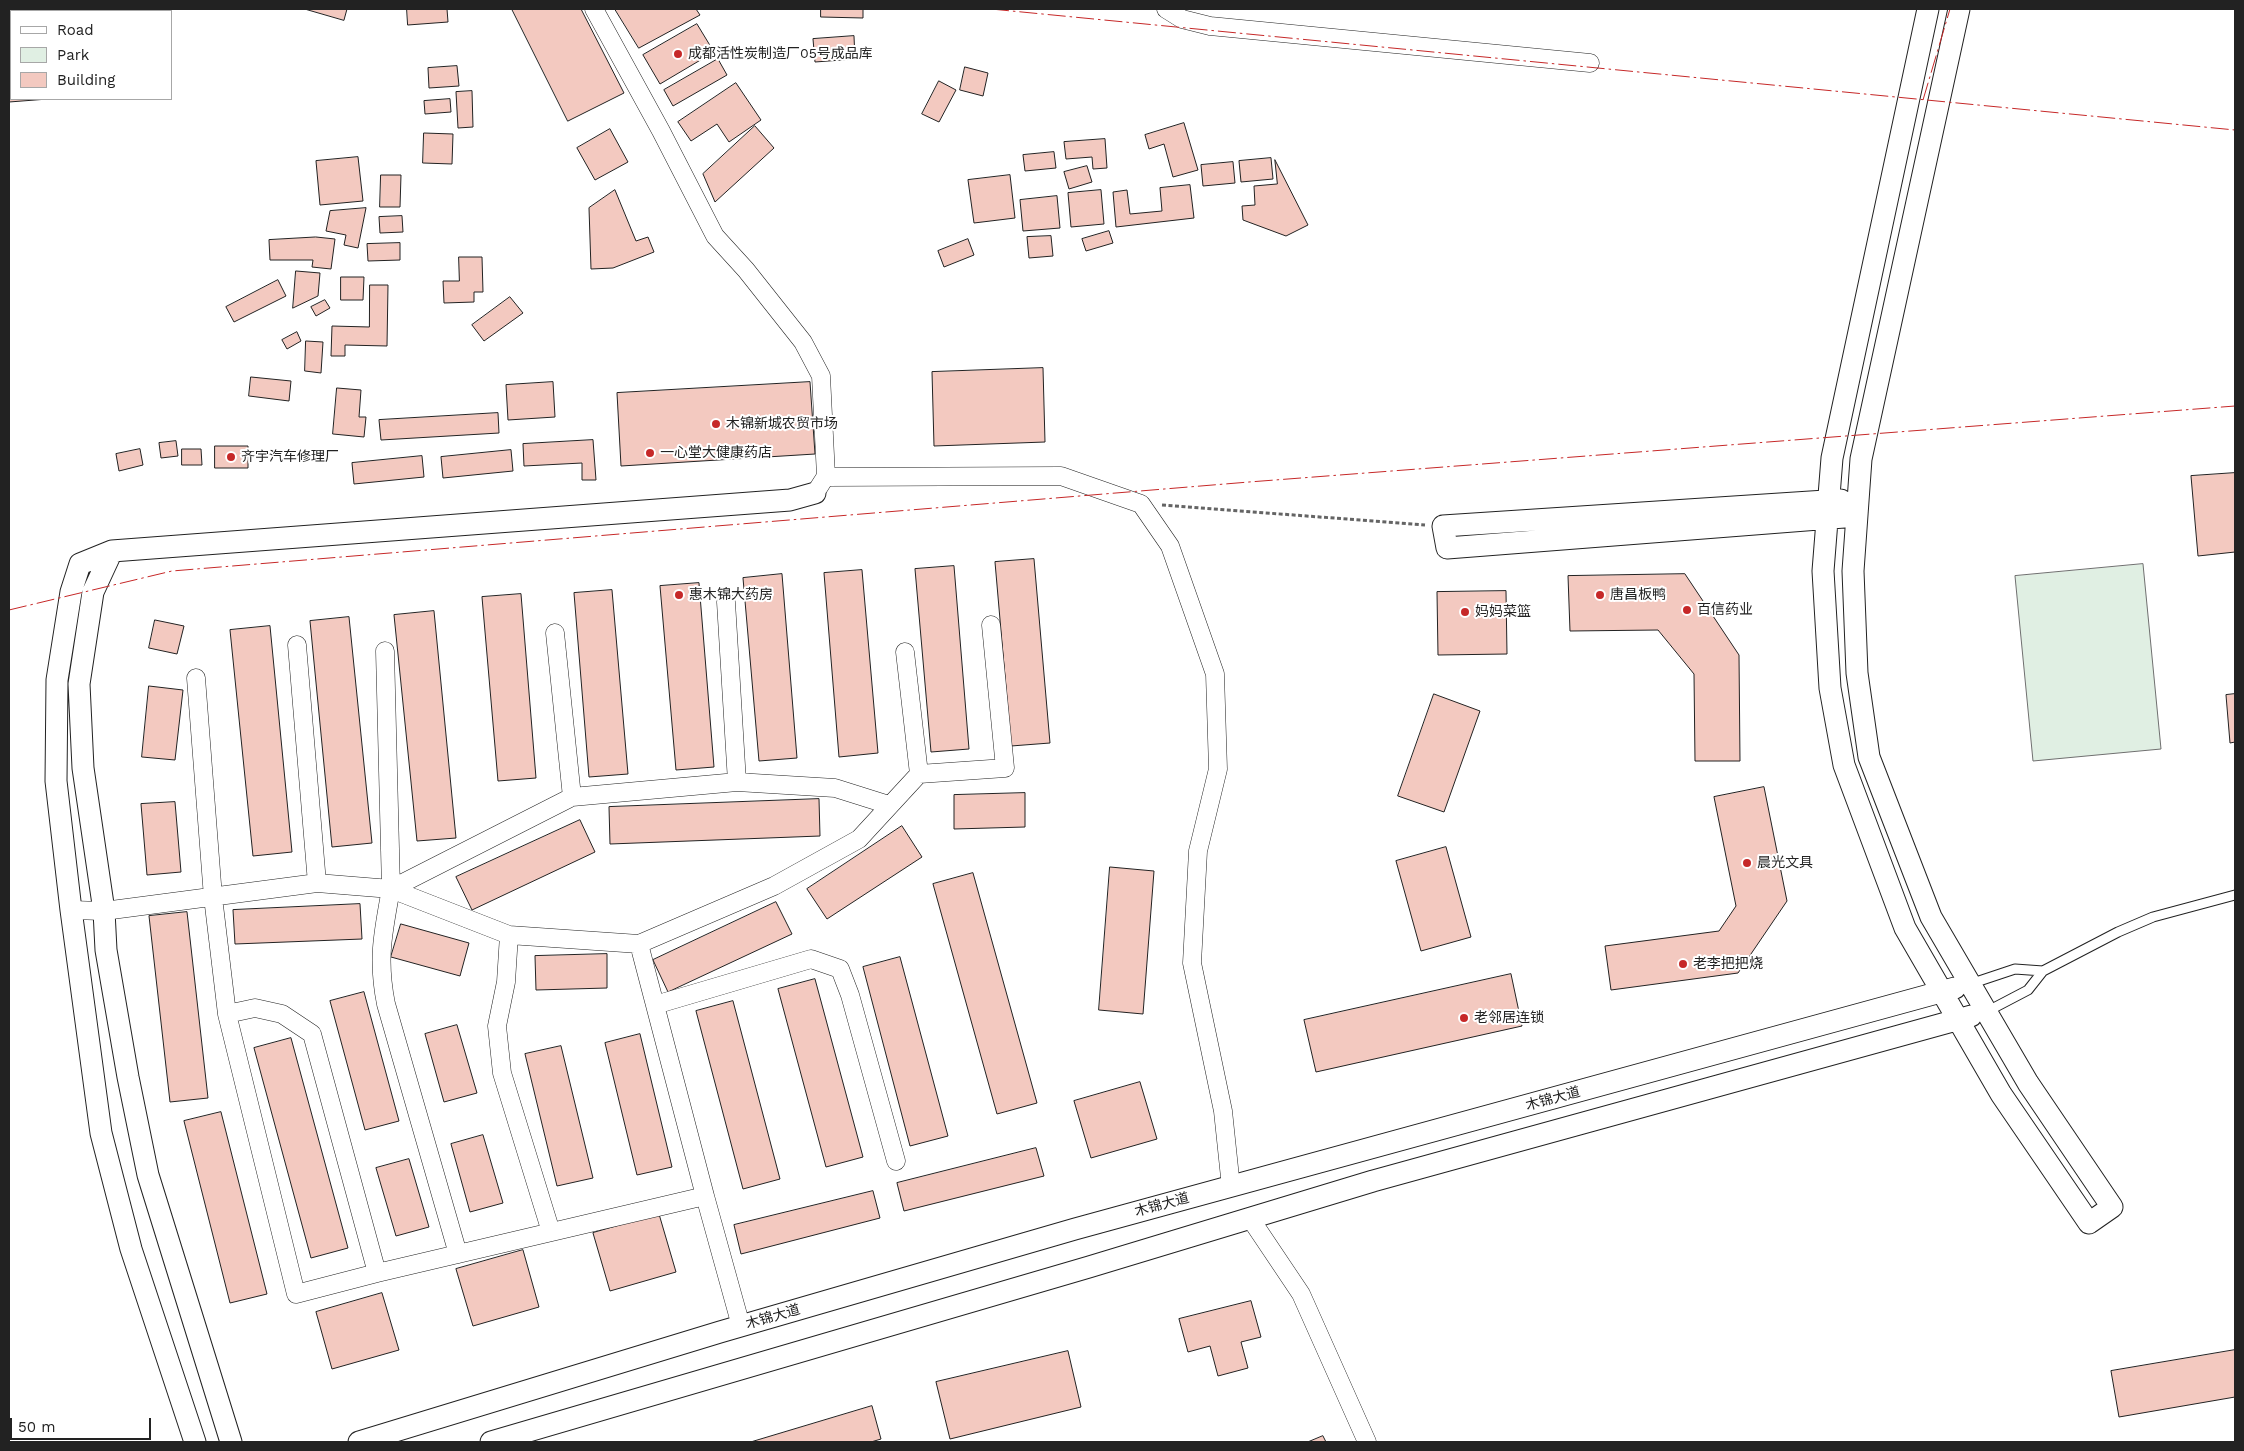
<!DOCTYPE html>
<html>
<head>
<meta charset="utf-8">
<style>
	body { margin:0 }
	#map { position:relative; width:2244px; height:1451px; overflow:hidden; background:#fff; font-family:"Work Sans",sans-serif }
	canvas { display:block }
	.frame { position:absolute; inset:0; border:10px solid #222; pointer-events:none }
	.legend { position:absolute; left:10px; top:10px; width:162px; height:90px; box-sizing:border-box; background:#fff; border:1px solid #a7a7a7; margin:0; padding:6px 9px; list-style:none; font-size:15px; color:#222 }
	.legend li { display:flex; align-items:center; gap:10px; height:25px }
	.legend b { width:25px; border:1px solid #a7a7a7 }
	.scale { position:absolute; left:10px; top:1418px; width:141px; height:22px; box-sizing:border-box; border:2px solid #222; border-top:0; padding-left:6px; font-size:15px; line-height:18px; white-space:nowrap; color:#222; -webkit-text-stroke:4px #fff; paint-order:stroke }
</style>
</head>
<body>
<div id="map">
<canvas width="2244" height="1451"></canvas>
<div class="frame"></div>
<ul class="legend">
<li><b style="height:6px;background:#fff"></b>Road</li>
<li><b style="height:14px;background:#e0efe3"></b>Park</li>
<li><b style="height:14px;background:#f3c9c0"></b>Building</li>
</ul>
<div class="scale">50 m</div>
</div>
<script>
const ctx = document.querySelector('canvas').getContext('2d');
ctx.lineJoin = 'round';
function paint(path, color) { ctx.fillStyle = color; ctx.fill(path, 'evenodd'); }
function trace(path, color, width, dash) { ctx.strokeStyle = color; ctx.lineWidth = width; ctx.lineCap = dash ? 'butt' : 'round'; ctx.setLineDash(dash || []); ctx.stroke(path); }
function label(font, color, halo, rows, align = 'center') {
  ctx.font = font + ' "Work Sans","Noto Sans SC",sans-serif'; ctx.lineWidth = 4; ctx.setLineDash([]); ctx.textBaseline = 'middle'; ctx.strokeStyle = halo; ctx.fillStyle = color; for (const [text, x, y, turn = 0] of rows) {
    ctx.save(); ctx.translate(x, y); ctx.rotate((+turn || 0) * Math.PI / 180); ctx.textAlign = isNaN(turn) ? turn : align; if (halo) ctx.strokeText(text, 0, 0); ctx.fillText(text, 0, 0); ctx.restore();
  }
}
const green = new Path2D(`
	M2143 564 2161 749 2033 761 2015 576Z`);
const building = new Path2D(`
	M9 9H78V11H11V22L9 23Z
	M305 9H347L344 20Z
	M407 9H447L448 22 408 25Z
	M512 9H581L624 93 568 121Z
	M615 9H696L700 15 639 48Z
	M821 9H863V18L821 17Z
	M697 24 714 52 660 84 643 55Z
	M854 36 855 59 815 62 813 39Z
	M718 59 727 75 673 106 664 90Z
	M11 65V99H48L9 102V66Z
	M457 66 459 86 429 88 428 68Z
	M965 67 988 73 983 96 960 90Z
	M939 81 956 90 939 122 922 114Z
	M736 83 761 120 729 142 717 124 691 141 678 122Z
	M472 91 473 127 458 128 456 92Z
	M450 99 451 112 425 114 424 101Z
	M1184 123 1198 170 1173 177 1164 144 1149 149 1145 135Z
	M755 126 774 148 715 202 703 174Z
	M610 129 628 162 595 180 577 148Z
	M424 133 453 134 452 164 423 163Z
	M1105 139 1107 168 1093 169 1092 157 1066 159 1064 142Z
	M1054 152 1056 168 1025 171 1023 155Z
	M358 157 363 201 320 205 316 161Z
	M1271 158 1273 179 1241 182 1239 161Z
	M1275 160 1308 225 1286 236 1243 220 1242 206 1255 205 1254 186 1277 184Z
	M1233 162 1235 183 1203 186 1201 165Z
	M1087 166 1092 182 1069 189 1064 172Z
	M381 175H401L400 207H380Z
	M1010 175 1015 218 974 223 968 180Z
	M1190 185 1194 218 1116 227 1113 192 1127 190 1130 214 1162 211 1160 188Z
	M615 190 636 241 648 237 654 252 613 268 591 269 589 208Z
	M1101 190 1104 224 1071 227 1068 193Z
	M1057 196 1060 228 1023 231 1020 200Z
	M366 208 358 248 344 245 346 235 326 231 330 211Z
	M402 216 403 232 380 233 379 217Z
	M1109 231 1113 243 1086 251 1082 239Z
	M1051 236 1053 256 1029 258 1027 237Z
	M316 237 335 239 331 269 312 267 313 260H270L269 240Z
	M968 239 974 255 944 267 938 251Z
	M400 243V260L368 261 367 244Z
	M459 257H482L483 292H474V302L444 303 443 281H459Z
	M296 271 320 273 318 296 293 308Z
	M341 277H364L363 300H341Z
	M278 280 286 296 234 322 226 307Z
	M370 285H388L387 346 345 345V356H331L332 326 369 327Z
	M510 297 523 313 484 341 472 325Z
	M325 300 330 308 316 316 311 307Z
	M297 332 301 341 287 349 282 340Z
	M306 341 323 342 321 373 305 371Z
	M1043 368 1045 442 934 446 932 372Z
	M251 377 291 381 289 401 249 396Z
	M553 382 555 417 508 420 506 385Z
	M810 382 815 454 621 466 617 393Z
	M337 388 361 390 359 417H366L364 437 333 434Z
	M498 413 499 433 381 440 379 420Z
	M593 440 596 480H582V463L524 466 523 444Z
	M176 441 178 456 161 458 159 443Z
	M215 446H248V468H215Z
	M140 449 143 465 119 471 116 454Z
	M182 449H201L202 465H182Z
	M511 450 513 471 443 478 441 457Z
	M422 456 424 477 354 484 352 463Z
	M2235 473V552L2198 556 2191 476Z
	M1034 559 1050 743 1011 746 995 562Z
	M954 566 969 749 931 752 915 569Z
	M862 570 878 753 839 757 824 573Z
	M782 574 797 758 759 761 743 578Z
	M1685 574 1739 655 1740 761H1695L1694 674 1658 630 1570 631 1568 576Z
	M699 583 714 767 676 770 660 586Z
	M612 590 628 774 589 777 574 593Z
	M1506 591 1507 654 1438 655 1437 592Z
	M521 594 536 778 498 781 482 597Z
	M434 611 456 838 417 841 394 615Z
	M349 617 372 843 332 847 310 621Z
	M155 620 184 626 177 654 149 648Z
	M270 626 292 852 253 856 230 630Z
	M149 686 183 690 175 760 142 757Z
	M1434 694 1480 711 1444 812 1398 796Z
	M2235 694V742L2230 743 2226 695Z
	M1764 787 1787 901 1738 973 1611 990 1605 946 1719 931 1736 906 1714 797Z
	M1025 793V827L954 829V795Z
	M819 799 820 836 610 844 609 807Z
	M175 802 181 872 147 875 141 804Z
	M580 820 595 852 472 910 456 877Z
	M902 826 922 857 827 919 807 889Z
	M1446 847 1471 937 1421 951 1396 861Z
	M1110 867 1154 871 1143 1014 1099 1010Z
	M973 873 1037 1103 997 1114 933 884Z
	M776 902 792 934 668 992 653 960Z
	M360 904 362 939 235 944 233 910Z
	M187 912 208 1098 170 1102 149 916Z
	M401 924 469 943 460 976 391 957Z
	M607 954V988L536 990 535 956Z
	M900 957 948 1136 910 1146 863 967Z
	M1511 974 1522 1026 1316 1072 1304 1020Z
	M815 979 863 1157 826 1167 778 989Z
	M364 992 399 1121 365 1130 330 1001Z
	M733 1001 780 1179 743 1189 696 1011Z
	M457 1025 477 1093 444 1102 425 1034Z
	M640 1034 672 1167 637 1175 605 1043Z
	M291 1038 348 1248 311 1258 254 1048Z
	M561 1046 593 1178 557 1186 525 1054Z
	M1140 1082 1157 1139 1091 1158 1074 1101Z
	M221 1112 267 1294 230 1303 184 1121Z
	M483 1135 503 1203 470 1212 451 1144Z
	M1036 1148 1044 1176 904 1211 897 1183Z
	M409 1159 429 1227 396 1236 376 1168Z
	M873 1191 880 1218 741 1254 734 1225Z
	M659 1214 676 1272 610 1291 593 1233Z
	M523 1250 539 1307 473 1326 456 1269Z
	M382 1293 399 1350 332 1369 316 1312Z
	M1251 1301 1261 1337 1241 1342 1248 1368 1218 1376 1210 1346 1188 1352 1179 1319Z
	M2235 1350V1397L2119 1417 2111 1371Z
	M1068 1351 1081 1407 950 1439 936 1382Z
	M872 1406 881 1439 871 1442H751Z
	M1323 1436 1326 1442H1308Z`);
const path = new Path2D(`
	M1162 505 1425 525`);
const service = new Path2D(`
	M1970 984 2015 969 2043 971
	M1986 1012 2028 990 2043 971 2118 932 2153 917 2235 895`);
const minor = new Path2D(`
	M594 9 661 131 715 236 746 270 803 342 821 376 826 476 819 487
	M1166 9 1182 19 1210 26 1590 63
	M826 477 1061 476 1141 504 1170 546 1215 674 1218 769 1198 851 1192 963 1223 1111 1231 1187
	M726 602 737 782
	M555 633 572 797
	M297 645 317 883
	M385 651 391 889 572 797 737 782 835 788 889 805
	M905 652 919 774
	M196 678 213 897 227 1014 296 1294 377 1273
	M391 889C383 933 377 959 386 1004L458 1254
	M71 910 104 911 317 883 391 889 509 935 639 944 774 886 859 839 919 774 1005 768 991 625
	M509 935 506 982 497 1026 502 1073 551 1232
	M655 1005 811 959 840 969 850 995 896 1161
	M227 1014 255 1008 282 1014 312 1034 377 1273 705 1196 639 944
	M705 1196 741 1326
	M1250 1218 1301 1294 1367 1442`);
const tertiary = new Path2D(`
	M1928 9 1832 458 1823 571 1830 688 1844 765 1905 928 2001 1094 2089 1223 2112 1207 2028 1083 1931 917 1869 757 1857 673 1853 571 1861 459 1959 9
	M1841 500 1443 526 1447 548 1857 516
	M112 551 93 592 79 684 83 768 104 911 106 950 128 1077 148 1175 231 1442
	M195 1442 131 1249 101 1133 71 910 56 781 57 680 71 592 80 564 112 551 790 500 815 493
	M359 1442 720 1332 1075 1229 1955 988
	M491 1442 1089 1267 1373 1181 1971 1016`);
const power = new Path2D(`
	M991 9 2235 130
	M1923 100 1950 9
	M9 610 172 571 1249 482 2235 406`);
const markers = [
	[678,54,5,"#c62828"],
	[716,424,5,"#c62828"],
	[650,453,5,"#c62828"],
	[231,457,5,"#c62828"],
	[679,595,5,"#c62828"],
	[1600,595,5,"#c62828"],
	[1687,610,5,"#c62828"],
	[1465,612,5,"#c62828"],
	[1747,863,5,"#c62828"],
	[1683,964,5,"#c62828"],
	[1464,1018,5,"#c62828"]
];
const poiNames = [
	["成都活性炭制造厂05号成品库",688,54],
	["木锦新城农贸市场",726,424],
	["一心堂大健康药店",660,453],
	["齐宇汽车修理厂",241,457],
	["惠木锦大药房",689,595],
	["唐昌板鸭",1610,595],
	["百信药业",1697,610],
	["妈妈菜篮",1475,612],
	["晨光文具",1757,863],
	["老李把把烧",1693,964],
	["老邻居连锁",1474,1018]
];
const streetNames = [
	["木锦大道",1553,1099,-15],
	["木锦大道",1162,1205,-15],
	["木锦大道",773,1317,-16]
];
paint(green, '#e0efe3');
trace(green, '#6f6f6f', 1);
paint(building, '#f3c9c0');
trace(building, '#222', 1);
trace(service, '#222', 11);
trace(minor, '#222', 19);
trace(tertiary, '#222', 23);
trace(path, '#646464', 3, [4, 2.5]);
trace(service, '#fff', 9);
trace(minor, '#fff', 18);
trace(tertiary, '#fff', 21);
trace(power, '#c62828', 1, [18, 4, 2.5, 4]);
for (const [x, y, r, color] of markers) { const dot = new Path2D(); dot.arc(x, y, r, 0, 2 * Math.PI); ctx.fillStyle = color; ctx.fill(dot); trace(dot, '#fff', 2); }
label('14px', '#222', '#fff', poiNames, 'left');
label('14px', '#222', '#fff', streetNames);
</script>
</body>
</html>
